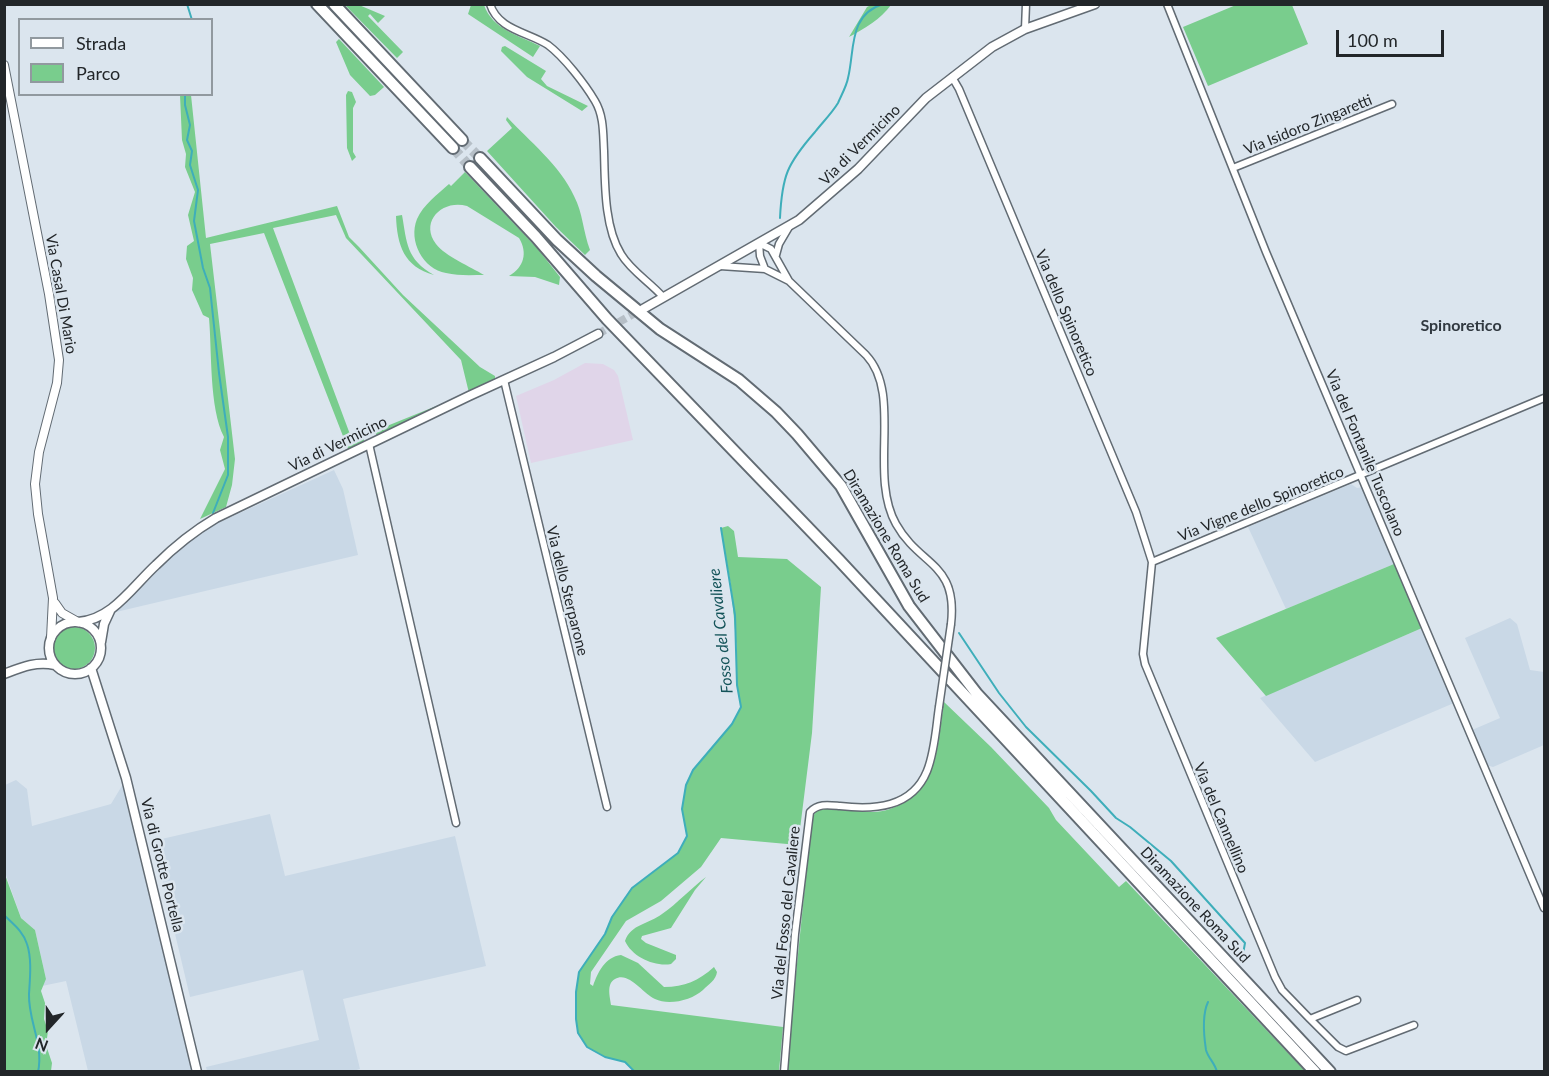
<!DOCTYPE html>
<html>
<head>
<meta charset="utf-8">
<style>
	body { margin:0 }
	#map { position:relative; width:1549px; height:1076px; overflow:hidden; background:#dbe5ee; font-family:Lato,sans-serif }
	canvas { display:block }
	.frame { position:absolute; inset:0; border:6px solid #222629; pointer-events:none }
	.legend { position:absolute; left:18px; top:18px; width:195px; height:78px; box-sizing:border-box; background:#dbe5ee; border:2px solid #91999f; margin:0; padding:8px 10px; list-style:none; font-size:18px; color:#222629 }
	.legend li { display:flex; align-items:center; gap:12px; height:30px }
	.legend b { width:30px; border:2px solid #91999f }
	.north { position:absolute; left:18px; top:998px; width:60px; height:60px; -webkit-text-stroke:4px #dbe5ee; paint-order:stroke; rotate:201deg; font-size:16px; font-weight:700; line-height:24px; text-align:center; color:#222629 }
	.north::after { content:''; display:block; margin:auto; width:21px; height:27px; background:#222629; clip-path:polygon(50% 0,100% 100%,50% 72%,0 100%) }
	.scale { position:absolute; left:1336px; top:30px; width:108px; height:27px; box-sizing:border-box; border:3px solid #222629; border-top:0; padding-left:8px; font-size:18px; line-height:21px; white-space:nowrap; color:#222629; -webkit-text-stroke:4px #dbe5ee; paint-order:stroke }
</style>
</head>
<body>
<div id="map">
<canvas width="1549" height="1076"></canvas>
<div class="frame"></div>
<ul class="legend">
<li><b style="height:8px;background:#fff"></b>Strada</li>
<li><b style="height:16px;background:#79cd8d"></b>Parco</li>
</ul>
<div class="north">N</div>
<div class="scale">100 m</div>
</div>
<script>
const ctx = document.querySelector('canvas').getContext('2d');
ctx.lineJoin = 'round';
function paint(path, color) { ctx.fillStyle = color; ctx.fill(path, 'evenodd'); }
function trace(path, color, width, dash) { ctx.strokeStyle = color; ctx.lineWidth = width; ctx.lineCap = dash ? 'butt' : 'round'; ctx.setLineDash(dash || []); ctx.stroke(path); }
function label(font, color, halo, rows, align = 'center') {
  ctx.font = font + ' Lato,sans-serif'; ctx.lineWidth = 5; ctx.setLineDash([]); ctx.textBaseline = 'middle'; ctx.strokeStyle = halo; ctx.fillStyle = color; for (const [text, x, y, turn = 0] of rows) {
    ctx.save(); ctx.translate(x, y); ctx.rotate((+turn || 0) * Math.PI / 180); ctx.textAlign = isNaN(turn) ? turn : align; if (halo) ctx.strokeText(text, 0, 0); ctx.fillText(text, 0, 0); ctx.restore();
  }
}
const commercial = new Path2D(`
	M585 363 603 364 614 370 618 376 633 440 531 463 516 396 554 380Z`);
const built = new Path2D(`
	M334 470 343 489 358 555 116 612 177 552 207 528Z
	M1351 484 1357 488 1363 487 1394 564 1286 609 1248 527Z
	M1510 618 1517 624 1530 670 1544 672V745L1493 767 1483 764 1470 732 1472 730 1500 718 1465 638Z
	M1422 628 1454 703 1315 762 1260 698Z
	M16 780 27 789 32 826 111 804 123 784 192 1071H88L66 981 42 986 46 979 35 930 21 918 5 872V785Z
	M270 814 285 876 455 836 486 966 343 999 360 1069 350 1072 207 1071 206 1067 319 1040 303 970 190 997 153 841Z`);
const green = new Path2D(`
	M345 5H359L385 16 378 23 370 14 368 16 403 52 397 58Z
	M471 5H484C492 29 520 36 540 46L533 57 468 14Z
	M871 5H891C881 19 864 29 849 37L867 7Z
	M1236 5H1292L1308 44 1208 86 1183 27Z
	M339 39 384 87 375 95 370 96 350 75 336 42Z
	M505 46 546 71 541 79 547 86 588 106 582 111 527 77 501 51 502 47Z
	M348 91 352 92 356 102 353 108V152L356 157 352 161 347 148 346 95Z
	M180 95H191L206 238 337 206 349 237 359 247 403 295 480 367 495 376V380L469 393 461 360 346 238 336 215 273 228 351 437 374 426 377 430 461 396 377 436 374 431 364 434V443L348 449 264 233 210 244 235 459 232 485 226 507 200 519 225 469 220 450 224 437C209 408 212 351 209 318L203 315 192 290 193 278 186 259 187 246 194 241 188 215 195 192 185 167 186 154 182 140Z
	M507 117C529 141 560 165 574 196 583 213 583 232 590 250L585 255 556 227 487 151 512 128 506 120Z
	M465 172 537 248 560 277 559 285 535 277 509 276C524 267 528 253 519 238L467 206C443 199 419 221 436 244 445 256 471 267 484 275 472 275 458 276 446 273 423 269 408 241 417 219 423 205 438 194 449 184L451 186Z
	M402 215C407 243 406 259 434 275 404 267 397 245 396 216Z
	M728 526 734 531 738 557 787 559 821 587 812 733 798 845 721 838 701 867 661 901 626 921 591 972 590 984 593 986C598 972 605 957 621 955L638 963 664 987C685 987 698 981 714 967L717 972C716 980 709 984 703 990 692 1000 669 1006 655 999 643 994 629 971 615 979 606 984 610 997 611 1005L783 1027 779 1071H635L625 1062 605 1057 587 1047 578 1033 576 1019V992L579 972 605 934 612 917 632 888 678 853 687 836 682 809 686 785 693 770 732 724 741 707 737 685V652L731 586 721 528Z
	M1394 564 1422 628 1266 696 1216 638Z
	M53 648a21 21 0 1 1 42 0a21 21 0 1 1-42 0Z
	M944 702 991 747 1049 808 1056 820 1119 887 1126 881 1305 1071 786 1072 812 817 817 811C834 805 855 812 873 812 884 812 894 808 903 803 939 781 938 739 944 702Z
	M4 872 21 918 35 930 46 979 41 991 45 1003 44 1019 48 1031 46 1045 52 1063 51 1071H5Z
	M706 877 695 890 671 928 642 936 641 939 646 943 676 955V959L671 964C655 967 632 957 625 941 631 924 649 924 662 914 678 903 691 888 706 877Z`);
const stream = new Path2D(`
	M187 4 192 20
	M185 94V105L190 125 187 140 192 151 190 165 198 190 194 221 203 268 210 288 219 373 228 437V475L213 513
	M780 218C782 176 787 164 815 132 822 123 832 113 838 103 841 96 847 85 848 78 855 50 848 15 883 4
	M959 633 999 693 1026 727 1091 791 1116 818 1130 827 1171 861 1245 943 1243 954
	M4 915C13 924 23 931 27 944 32 959 30 978 29 994 28 1021 44 1044 38 1072
	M1208 1002C1202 1015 1204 1037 1206 1050 1208 1058 1215 1063 1217 1072
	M635 1072 625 1062 605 1057 587 1047 578 1033 576 1019V992L579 972 605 934 612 917 632 888 678 853 687 836 682 809 686 785 693 770 732 724 741 707 737 685 735 615 721 528`);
const secondaryTunnel = new Path2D(`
	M598 334 642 309`);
const motorwayTunnel = new Path2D(`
	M462 140 480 158
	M453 148 470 167`);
const minor = new Path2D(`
	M490 4C498 30 528 32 548 45 564 57 585 84 595 101 604 116 603 134 604 151 605 182 604 227 621 254 631 271 650 282 663 297
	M1167 4 1266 252 1544 908
	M1025 29 1026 4
	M952 77 959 89 1136 512 1152 562 1143 654 1145 664 1275 977 1282 990 1310 1019 1357 1000
	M1233 168 1392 104
	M776 255 779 244 789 227
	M720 266 765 269
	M789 281 765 269 760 256 759 243 771 249 789 281 866 355C903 394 868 474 896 524 920 567 958 562 951 624
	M504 380 607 807
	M369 444 456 823
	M1152 562 1544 398
	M1310 1019 1338 1047 1346 1051 1414 1025
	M784 1072 795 934 810 812C818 803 829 805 840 806 874 810 912 808 927 771 935 751 936 727 939 707`);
const tertiary = new Path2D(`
	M4 65 49 294 59 360 57 383 39 452 35 484 38 514 53 598 51 638
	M55 603 62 613 78 622`);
const secondary = new Path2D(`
	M643 309 799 220 858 169 926 98 992 47 1025 29 1095 4
	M78 622C112 620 133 586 156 565 174 547 194 531 216 518L469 396 554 357 598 334
	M49 648a26 26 0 1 1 52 0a26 26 0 1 1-52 0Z
	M101 642 104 624 110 611
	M91 668 126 778 197 1072
	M4 674C22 667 36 661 55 665`);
const motorway = new Path2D(`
	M317 4 453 148
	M334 4 462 140
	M480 158 557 240 596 276 660 329 739 380 776 412 797 434 841 486 909 606 977 694 1330 1072
	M470 167 536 237 607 319 839 560 1315 1072`);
const minorBridge = new Path2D(`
	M939 707 951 624`);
const streetNames = [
	["Via Isidoro Zingaretti",1308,125,-22],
	["Via di Vermicino",860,145,-45],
	["Via Casal Di Mario",61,294,80],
	["Via dello Spinoretico",1066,313,67],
	["Via di Vermicino",338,444,-26],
	["Via del Fontanile Tuscolano",1365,453,67],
	["Via Vigne dello Spinoretico",1261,504,-22],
	["Diramazione Roma Sud",886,536,59],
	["Via dello Sterparone",567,591,76],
	["Via del Cannellino",1221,818,67],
	["Via di Grotte Portella",162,865,76],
	["Diramazione Roma Sud",1195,905,47],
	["Via del Fosso del Cavaliere",786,913,-84]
];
const neighbourhoodNames = [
	["Spinoretico",1461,326]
];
const waterNames = [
	["Fosso del Cavaliere",721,631,-96]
];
paint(commercial, '#e0d5e9');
paint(built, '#c9d8e6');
paint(green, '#79cd8d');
trace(stream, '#3eaeba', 2);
trace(secondaryTunnel, '#b6bfc7', 8, [8, 4]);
trace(motorwayTunnel, '#b6bfc7', 10, [10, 5]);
trace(minor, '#626b73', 9);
trace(tertiary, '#626b73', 10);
trace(secondary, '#626b73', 11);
trace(motorway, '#626b73', 14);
trace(minor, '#fff', 6);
trace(tertiary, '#fff', 8);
trace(secondary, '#fff', 8);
trace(motorway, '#fff', 10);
trace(minorBridge, '#626b73', 9, []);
trace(minorBridge, '#fff', 6);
label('15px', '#222629', '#dbe5ee', streetNames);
label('bold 16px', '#313940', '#dbe5ee', neighbourhoodNames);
label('italic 16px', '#135359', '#dbe5ee', waterNames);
</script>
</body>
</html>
